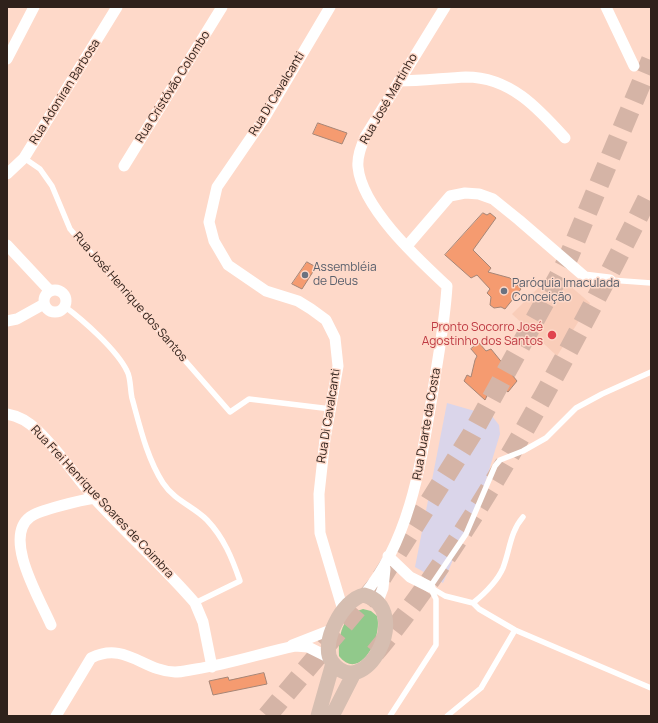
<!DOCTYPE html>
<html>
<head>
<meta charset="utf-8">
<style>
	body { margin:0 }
	#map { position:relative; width:658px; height:723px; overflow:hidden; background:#fed9c9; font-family:Manrope,sans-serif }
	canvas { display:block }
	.frame { position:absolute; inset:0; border:8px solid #2f211b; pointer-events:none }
</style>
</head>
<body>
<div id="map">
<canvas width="658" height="723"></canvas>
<div class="frame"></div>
</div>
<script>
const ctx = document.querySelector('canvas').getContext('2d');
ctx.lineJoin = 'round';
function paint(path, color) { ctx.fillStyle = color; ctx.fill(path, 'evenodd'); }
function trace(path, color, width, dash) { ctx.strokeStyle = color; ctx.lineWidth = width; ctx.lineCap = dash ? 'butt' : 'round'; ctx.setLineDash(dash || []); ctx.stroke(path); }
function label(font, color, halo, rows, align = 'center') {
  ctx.font = font + ' Manrope,sans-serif'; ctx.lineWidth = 3; ctx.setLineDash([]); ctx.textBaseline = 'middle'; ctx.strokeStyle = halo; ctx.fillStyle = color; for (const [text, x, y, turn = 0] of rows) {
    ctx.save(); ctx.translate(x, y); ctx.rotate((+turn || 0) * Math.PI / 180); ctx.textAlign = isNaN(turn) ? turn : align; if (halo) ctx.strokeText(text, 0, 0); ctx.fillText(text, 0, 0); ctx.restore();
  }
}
const built = new Path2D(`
	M550 276 562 279 590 303 557 356 512 314Z`);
const education = new Path2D(`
	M447 403 492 416 499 425 500 434 483 490 443 583 415 567Z`);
const green = new Path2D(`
	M363 609 371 611 377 616C383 636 360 683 339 656 338 636 342 615 363 609Z`);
const building = new Path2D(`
	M318 123 347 133 342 144 313 134Z
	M483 213 487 215 490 213 496 218 473 250 491 268 488 272 510 278 521 289 505 309 501 307 494 308 490 305 491 297 487 293 490 289 477 275 471 278 445 255Z
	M307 262 316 267 302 289 292 284Z
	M479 343 486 351 491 349 517 381 508 392 494 381 485 400 464 381 467 375 471 377 475 360 477 356 471 349Z
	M264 673 267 684 213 695 209 681 228 677 229 680Z`);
const highwayTunnel = new Path2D(`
	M375 653C441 573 494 485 544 395 581 328 617 260 651 191
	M267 716 377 585 472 434 566 263 651 60`);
const lane = new Path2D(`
	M24 158 40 169 52 186 70 229 230 412 249 399 331 409
	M610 280 651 283
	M64 306C83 320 117 350 127 371 131 378 130 390 132 398 140 427 147 458 163 483 175 501 193 506 207 520 224 538 232 558 240 581L195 603
	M430 587 466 534 495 466 500 460 523 451 546 438 576 408 602 394 651 372
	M430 587 445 596 473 603 479 609 515 630 651 688
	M473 603C484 594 497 582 503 568 510 550 510 532 523 517
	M390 716 436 645V599L430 587
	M447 716 481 688 515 630`);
const street = new Path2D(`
	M330 7 265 117 217 187 209 222 214 241 228 265 266 291 298 301 311 309 326 320 335 338 338 366 325 439 319 494 320 533 343 610
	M606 7 634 66
	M7 59 34 7
	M399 81C421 81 444 78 466 77 510 77 538 108 565 138
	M124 166 222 7
	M7 174 24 158 117 7
	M7 245 50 291
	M407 246 450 196 465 193 479 194 493 199 519 220 585 277 610 280
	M44 301a11 11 0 1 1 22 0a11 11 0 1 1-22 0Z
	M7 321 17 319 44 304
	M7 414C19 416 30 423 38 431 60 452 76 477 95 499 128 535 164 567 195 603L203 622 212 667
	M388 556 410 577 430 587
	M364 595C411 538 421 462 433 391 438 356 445 322 447 286 418 259 362 208 358 167 357 157 361 147 365 137L445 7
	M378 601 383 588 385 569
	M51 625C41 601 2 538 30 517 39 510 82 500 95 498
	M292 645 333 629
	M56 716 91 658C125 641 143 671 175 672 182 672 189 670 196 669 230 664 262 653 295 646L308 647 330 658`);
const secondary = new Path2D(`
	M364 595C415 609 364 705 332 662 319 644 343 599 364 595Z
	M318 716 333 663
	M332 716 354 673`);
const markers = [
	[305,275,4,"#6b7280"],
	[504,291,4,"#6b7280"],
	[552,335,5,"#e0444e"]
];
const streetNames = [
	["Rua Cristóvão Colombo",173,87,-58],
	["Rua Adoniran Barbosa",65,92,-58],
	["Rua Di Cavalcanti",277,94,-59],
	["Rua José Martinho",389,99,-60],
	["Rua José Henrique dos Santos",130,297,49],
	["Rua Di Cavalcanti",329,416,-81],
	["Rua Duarte da Costa",427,424,-80],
	["Rua Frei Henrique Soares de Coimbra",102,502,47]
];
const worshipNames = [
	["Assembléia",313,268],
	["de Deus",313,282],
	["Paróquia Imaculada",512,284],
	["Conceição",512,298]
];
const healthNames = [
	["Pronto Socorro José",543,328],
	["Agostinho dos Santos",543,342]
];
paint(built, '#f9cdb9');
paint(education, '#dad5ea');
paint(green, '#91c98b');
paint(building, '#f59b70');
trace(building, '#a68576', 1);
trace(highwayTunnel, '#d5b4a6', 20, [20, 10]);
trace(lane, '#fff', 5.5);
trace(street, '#fff', 11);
trace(secondary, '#d6beb1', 15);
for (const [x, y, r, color] of markers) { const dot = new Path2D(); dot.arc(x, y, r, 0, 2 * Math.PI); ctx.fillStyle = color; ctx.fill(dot); trace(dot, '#fed9c9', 1.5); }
label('12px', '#2f211b', '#fed9c9', streetNames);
label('12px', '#5b616d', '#fed9c9', worshipNames, 'left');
label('12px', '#be3a42', '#fed9c9', healthNames, 'right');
</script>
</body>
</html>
